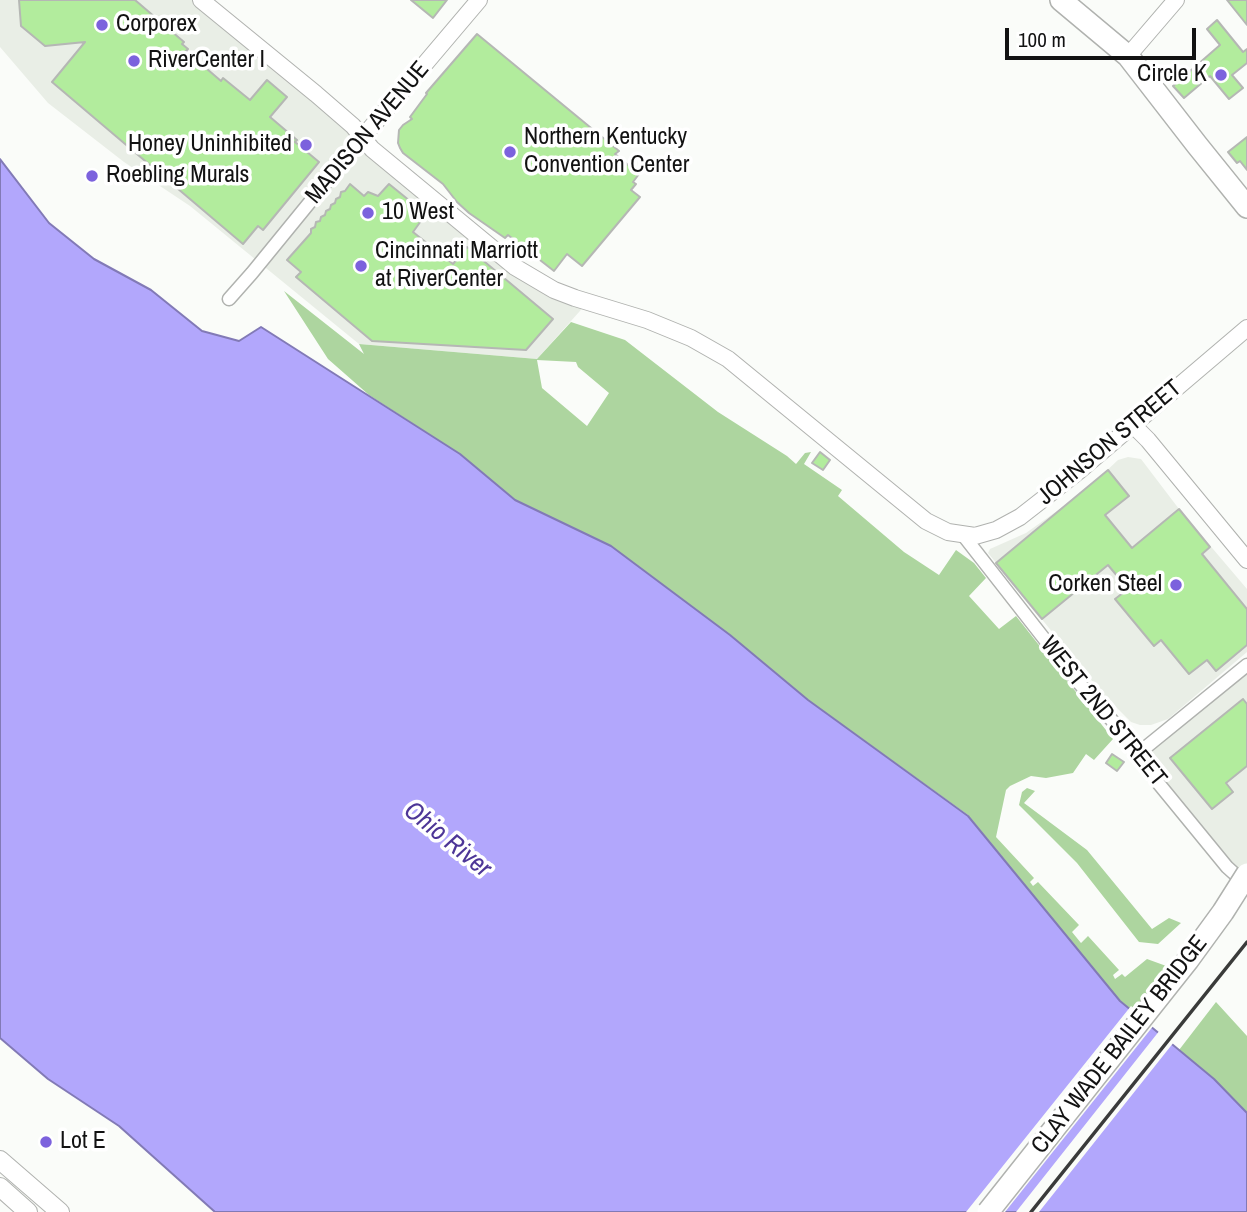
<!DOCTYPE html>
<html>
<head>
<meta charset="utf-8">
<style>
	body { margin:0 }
	#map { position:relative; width:1247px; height:1212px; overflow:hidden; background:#fafcf9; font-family:"Archivo Narrow",sans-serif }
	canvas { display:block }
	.scale { position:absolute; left:1005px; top:28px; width:191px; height:32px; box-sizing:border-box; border:4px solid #121212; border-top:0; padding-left:9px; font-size:21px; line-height:24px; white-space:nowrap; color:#121212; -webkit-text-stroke:5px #fff; paint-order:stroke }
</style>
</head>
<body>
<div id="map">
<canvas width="1247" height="1212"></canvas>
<div class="scale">100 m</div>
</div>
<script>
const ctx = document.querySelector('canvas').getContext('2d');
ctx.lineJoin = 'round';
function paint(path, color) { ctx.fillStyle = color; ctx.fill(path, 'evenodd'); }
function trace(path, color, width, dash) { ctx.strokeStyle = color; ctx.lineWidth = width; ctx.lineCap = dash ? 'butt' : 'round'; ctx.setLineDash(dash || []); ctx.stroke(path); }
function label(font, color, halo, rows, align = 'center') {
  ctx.font = font + ' "Archivo Narrow",sans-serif'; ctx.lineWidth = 7; ctx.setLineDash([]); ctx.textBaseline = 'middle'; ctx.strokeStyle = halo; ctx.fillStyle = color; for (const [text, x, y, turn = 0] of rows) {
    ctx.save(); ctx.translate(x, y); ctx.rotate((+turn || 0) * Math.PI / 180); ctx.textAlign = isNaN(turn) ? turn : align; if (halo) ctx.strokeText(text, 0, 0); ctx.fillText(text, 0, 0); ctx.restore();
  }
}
const built = new Path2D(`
	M0 0H202L515 267 588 302 537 359 359 344 190 206 124 162 48 103 0 47Z
	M1128 457 1141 459 1179 509 1247 589V652L1168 719 1151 725H1140L1131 722 1101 692 988 553 990 549 1026 533 1085 491 1118 460Z
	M1247 665V885L1140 752Z`);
const green = new Path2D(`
	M284 291 364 354 359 344 537 359 571 322 625 340 718 412 787 456 796 464 805 453 811 452 804 464 842 490 838 496 904 552 939 575 956 550 974 563 986 578 969 596 999 629 1016 616 1113 739 1094 760 1086 754 1073 773 1046 778 1031 776 1010 786 1006 790 996 837 1034 878 1030 882 1033 886 1038 882 1079 925 1072 932 1081 943 1088 936 1119 970 1113 975 1115 979 1122 974 1125 977 1147 959 1169 967 1150 995 1142 1000 1133 1012 1120 1001 968 815 808 700 730 635 611 546 515 500 460 454 369 395 328 359ZM537 360 576 362 578 367 609 393 587 426 542 388Z
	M1027 788 1035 791 1024 803 1087 850 1152 929 1169 918 1181 923 1158 944 1139 942 1077 863 1019 805 1022 792Z
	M1216 1002 1247 1036V1113L1214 1079 1179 1050Z`);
const water = new Path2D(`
	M0 159 49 223 94 259 151 290 202 331 239 341 261 327 460 454 515 500 611 546 730 635 808 700 968 816 1120 1001 1214 1079 1247 1113V1212H215L119 1126 48 1079 0 1038Z`);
const pier = new Path2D(`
	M1131 1006 1154 1025 1005 1212H966Z
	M1160 1030 1174 1042 1039 1212H1016Z`);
const building = new Path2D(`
	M19 0H135L184 42 182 44 188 49 186 51 221 81 223 78 250 100 267 80 287 97 270 117 297 140 295 142 319 162 263 230 258 226 243 244 52 82 85 42 45 46 21 26Z
	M411 0H447L433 18Z
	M1227 0H1247V25Z
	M1217 20 1243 52 1247 49V63L1232 75 1243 88 1229 99 1210 76 1184 98 1173 86 1220 45 1207 29Z
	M477 34 619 151 615 154 639 174 633 182 636 184 631 190 640 197 582 266 567 254 554 271 508 235 505 238 469 213 457 202 443 184 403 153 400 148 398 143 399 130 403 125 412 119 410 117 427 94 426 93Z
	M1247 137V170L1240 161 1237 163 1228 152Z
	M350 184 364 196 368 192 378 196 389 184 426 214 413 232 453 264 467 247 553 319 526 350 372 341 296 277 301 272 287 260 311 233V229L315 227 316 222 320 221 321 217 325 215 326 211 330 209 331 205 335 203 336 199 340 197 341 192 345 191Z
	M820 452 830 460 823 470 812 463Z
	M1108 470 1129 496 1105 515 1132 548 1179 509 1210 547 1202 554 1247 609V645L1216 671 1207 660 1189 674 1161 640 1154 646 1115 599 1128 589 1108 565 1042 619 996 563Z
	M1243 699 1247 704V766L1226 783 1233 792 1212 809 1170 758Z
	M1112 754 1124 762 1117 771 1106 763Z`);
const minor = new Path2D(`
	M229 299 252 273 363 137
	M963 535 1078 682 1140 752 1159 784 1227 867 1247 885
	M1140 752 1247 665`);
const tertiary = new Path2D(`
	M201 0 316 94 353 126 372 149 515 267 554 290 575 298 647 320 691 338 728 359 926 521 948 532 975 536 996 530 1020 517 1079 471 1247 328
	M1128 56 1176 0
	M363 137 479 0
	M1133 425 1148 440 1247 560`);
const secondary = new Path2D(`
	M0 1160 60 1212
	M0 1187 28 1212`);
const primary = new Path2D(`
	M1061 0 1128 56 1197 145 1247 207`);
const rail = new Path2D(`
	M1031 1212 1247 942`);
const primaryBridge = new Path2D(`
	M988 1212 1188 960 1223 912 1247 874`);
const markers = [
	[102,25,7,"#7c62dd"],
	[134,61,7,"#7c62dd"],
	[1221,75,7,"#7c62dd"],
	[306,145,7,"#7c62dd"],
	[510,152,7,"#7c62dd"],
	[92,176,7,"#7c62dd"],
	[368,213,7,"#7c62dd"],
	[361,266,7,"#7c62dd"],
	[1176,585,7,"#7c62dd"],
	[46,1142,7,"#7c62dd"]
];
const poiNames = [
	["Corporex",116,25],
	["RiverCenter I",148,61],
	["Circle K",1207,75,"right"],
	["Northern Kentucky",524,138],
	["Convention Center",524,166],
	["Honey Uninhibited",292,145,"right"],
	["Roebling Murals",106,176],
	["10 West",382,213],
	["Cincinnati Marriott",375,252],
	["at RiverCenter",375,280],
	["Corken Steel",1162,585,"right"],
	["Lot E",60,1142]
];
const streetNames = [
	["MADISON AVENUE",368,133,-50],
	["JOHNSON STREET",1110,443,-40],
	["WEST 2ND STREET",1103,712,51],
	["CLAY WADE BAILEY BRIDGE",1120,1045,-52]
];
const waterNames = [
	["Ohio River",447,840,39]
];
paint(built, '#e9eee6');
paint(green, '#add59f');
paint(water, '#b2a7fc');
trace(water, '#827ab6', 2);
paint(pier, '#fafcf9');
paint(building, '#b2ec9d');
trace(building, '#b5b7b4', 2);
trace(minor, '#b0b2af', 15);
trace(tertiary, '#b0b2af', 18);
trace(secondary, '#b0b2af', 20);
trace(primary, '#b0b2af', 24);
trace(minor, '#fff', 12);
trace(tertiary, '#fff', 16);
trace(secondary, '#fff', 18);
trace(primary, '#fff', 21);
trace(rail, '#3a3b3a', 3.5);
trace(primaryBridge, '#b0b2af', 24, []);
trace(primaryBridge, '#fff', 21);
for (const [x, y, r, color] of markers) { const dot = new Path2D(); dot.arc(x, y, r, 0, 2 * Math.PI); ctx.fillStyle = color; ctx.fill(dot); trace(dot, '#fff', 2.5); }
label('24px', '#121212', '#fff', poiNames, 'left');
label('24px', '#121212', '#fff', streetNames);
label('italic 26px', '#4d3697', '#fff', waterNames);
</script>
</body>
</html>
